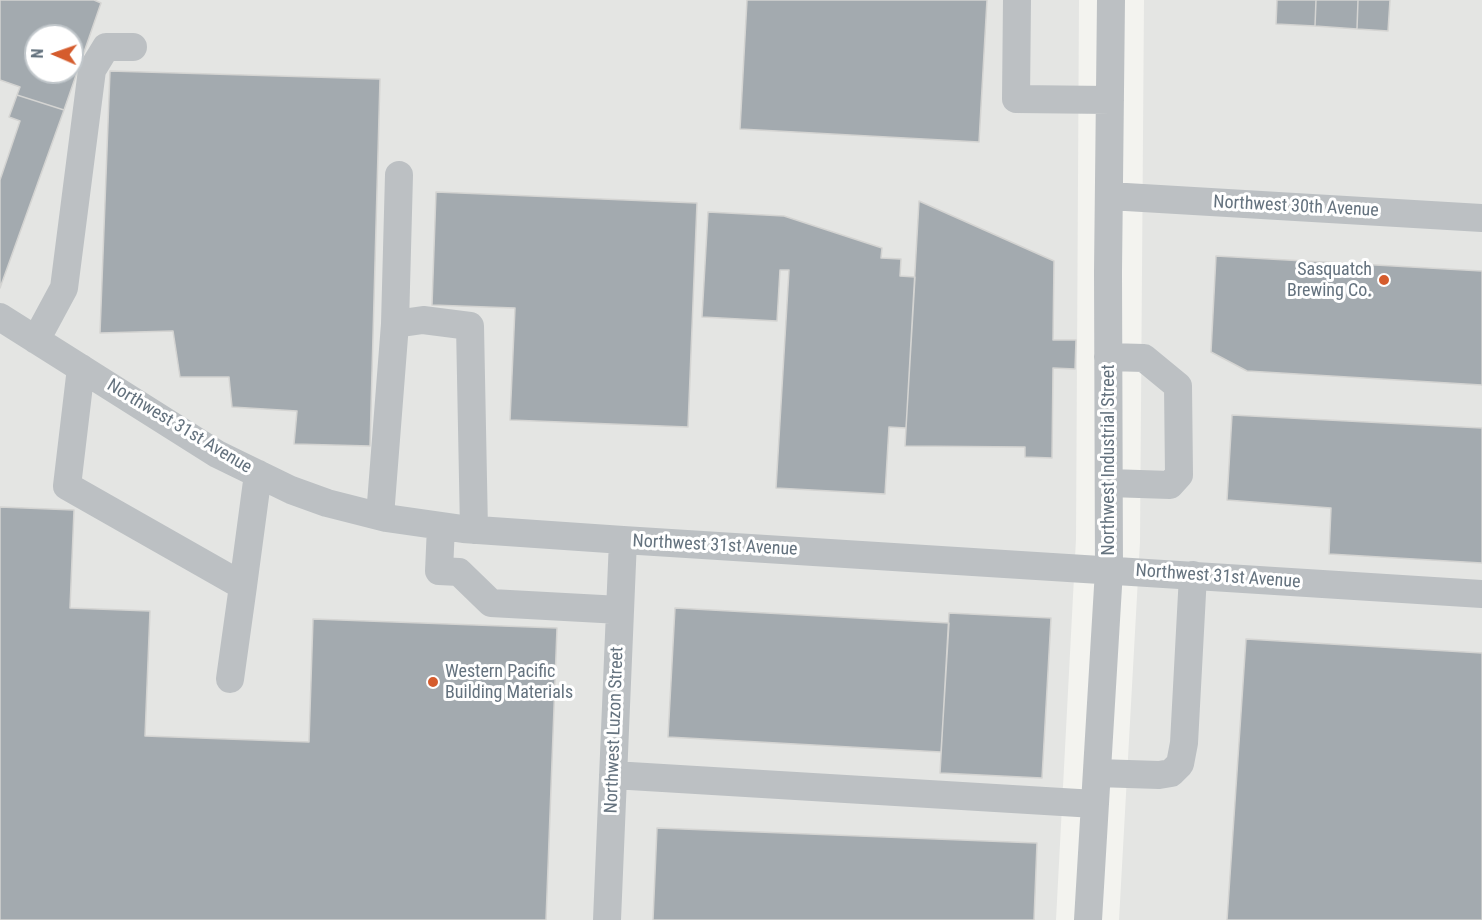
<!DOCTYPE html>
<html>
<head>
<meta charset="utf-8">
<style>
	body { margin:0 }
	#map { position:relative; width:1482px; height:920px; overflow:hidden; background:#f3f3ef; font-family:"Roboto Condensed",sans-serif }
	canvas { display:block }
	.north { position:absolute; left:24px; top:24px; width:60px; height:60px; box-sizing:border-box; background:#fff; border:2px solid #c1c7cb; border-radius:50%; rotate:272deg; font-size:16px; font-weight:700; line-height:24px; text-align:center; color:#64727e }
	.north::after { content:''; display:block; margin:auto; width:21px; height:27px; background:#d55c2d; clip-path:polygon(50% 0,100% 100%,50% 72%,0 100%) }
</style>
</head>
<body>
<div id="map">
<canvas width="1482" height="920"></canvas>
<div class="north">N</div>
</div>
<script>
const ctx = document.querySelector('canvas').getContext('2d');
ctx.lineJoin = 'round';
function paint(path, color) { ctx.fillStyle = color; ctx.fill(path, 'evenodd'); }
function trace(path, color, width, dash) { ctx.strokeStyle = color; ctx.lineWidth = width; ctx.lineCap = dash ? 'butt' : 'round'; ctx.setLineDash(dash || []); ctx.stroke(path); }
function label(font, color, halo, rows, align = 'center') {
  ctx.font = font + ' "Roboto Condensed",sans-serif'; ctx.lineWidth = 6; ctx.setLineDash([]); ctx.textBaseline = 'middle'; ctx.strokeStyle = halo; ctx.fillStyle = color; for (const [text, x, y, turn = 0] of rows) {
    ctx.save(); ctx.translate(x, y); ctx.rotate((+turn || 0) * Math.PI / 180); ctx.textAlign = isNaN(turn) ? turn : align; if (halo) ctx.strokeText(text, 0, 0); ctx.fillText(text, 0, 0); ctx.restore();
  }
}
const built = new Path2D(`
	M0 0H1079L1076 539 1056 920H0ZM36 36H72V72H36Z
	M1144 0H1482V920H1119L1140 542Z`);
const building = new Path2D(`
	M0 0H94L101 3 64 110 17 95 20 87 0 80ZM36 36H72V72H36Z
	M747 0H987L979 142 740 129Z
	M1277 0H1316L1315 26 1276 24Z
	M1316 0H1358L1357 29 1315 26Z
	M1358 0H1390L1388 31 1357 29Z
	M110 71 380 79 370 446 294 444 297 411 232 407 229 377H180L173 331 100 333Z
	M17 95 64 110 0 288V180L20 121 9 117Z
	M436 192 697 203 688 427 510 420 515 308 432 305Z
	M919 201 1054 261 1053 340H1076L1075 369 1053 368 1052 458 1025 457V447L905 446Z
	M708 212 784 216 882 248 881 258 901 259 900 276 915 277 906 428 889 427 885 494 776 488 789 270H780L777 321 702 317Z
	M1216 256 1482 271V385L1247 371 1211 352Z
	M1232 415 1482 428V563L1329 554 1331 508 1227 500Z
	M0 507 74 510 70 608 150 611 145 736 309 742 313 619 557 628 546 920H0Z
	M675 608 949 623 941 752 668 737Z
	M949 613 1051 618 1042 778 940 773Z
	M1246 639 1482 653V920H1227Z
	M657 828 1037 843 1034 920H653Z`);
const minor = new Path2D(`
	M1017 0 1016 99 1110 100
	M1109 196 1482 218
	M0 317 217 454 291 490 327 503 386 518 463 529 623 540 1482 594
	M395 324 399 175
	M36 340 64 288 92 70 106 47H133
	M1108 357 1144 358 1178 386 1179 475 1170 485 1109 483
	M81 368 67 486 243 586 230 679
	M380 516 395 324 423 320 470 326 474 530
	M441 526 439 571 459 572 491 603 620 610
	M243 586 258 474
	M1097 773 1159 775 1171 773 1180 764 1184 743 1193 575
	M613 775 1095 804
	M607 920 623 540
	M1088 920 1109 570 1108 272 1111 0`);
const markers = [
	[1384,280,6,"#d55c2d"],
	[433,682,6,"#d55c2d"]
];
const streetNames = [
	["Northwest 30th Avenue",1296,207,3],
	["Northwest 31st Avenue",179,427,31],
	["Northwest Industrial Street",1109,460,-90],
	["Northwest 31st Avenue",715,546,3],
	["Northwest 31st Avenue",1218,577,4],
	["Northwest Luzon Street",615,730,-88]
];
const poiNames = [
	["Sasquatch",1372,270],
	["Brewing Co.",1372,291],
	["Western Pacific",445,672,"left"],
	["Building Materials",445,693,"left"]
];
paint(built, '#e4e5e3');
paint(building, '#a3aaaf');
trace(building, '#d4d4d2', 1.5);
trace(minor, '#bcc0c3', 28);
for (const [x, y, r, color] of markers) { const dot = new Path2D(); dot.arc(x, y, r, 0, 2 * Math.PI); ctx.fillStyle = color; ctx.fill(dot); trace(dot, '#fff', 2); }
label('18px', '#64727e', '#fff', streetNames);
label('18px', '#64727e', '#fff', poiNames, 'right');
</script>
</body>
</html>
